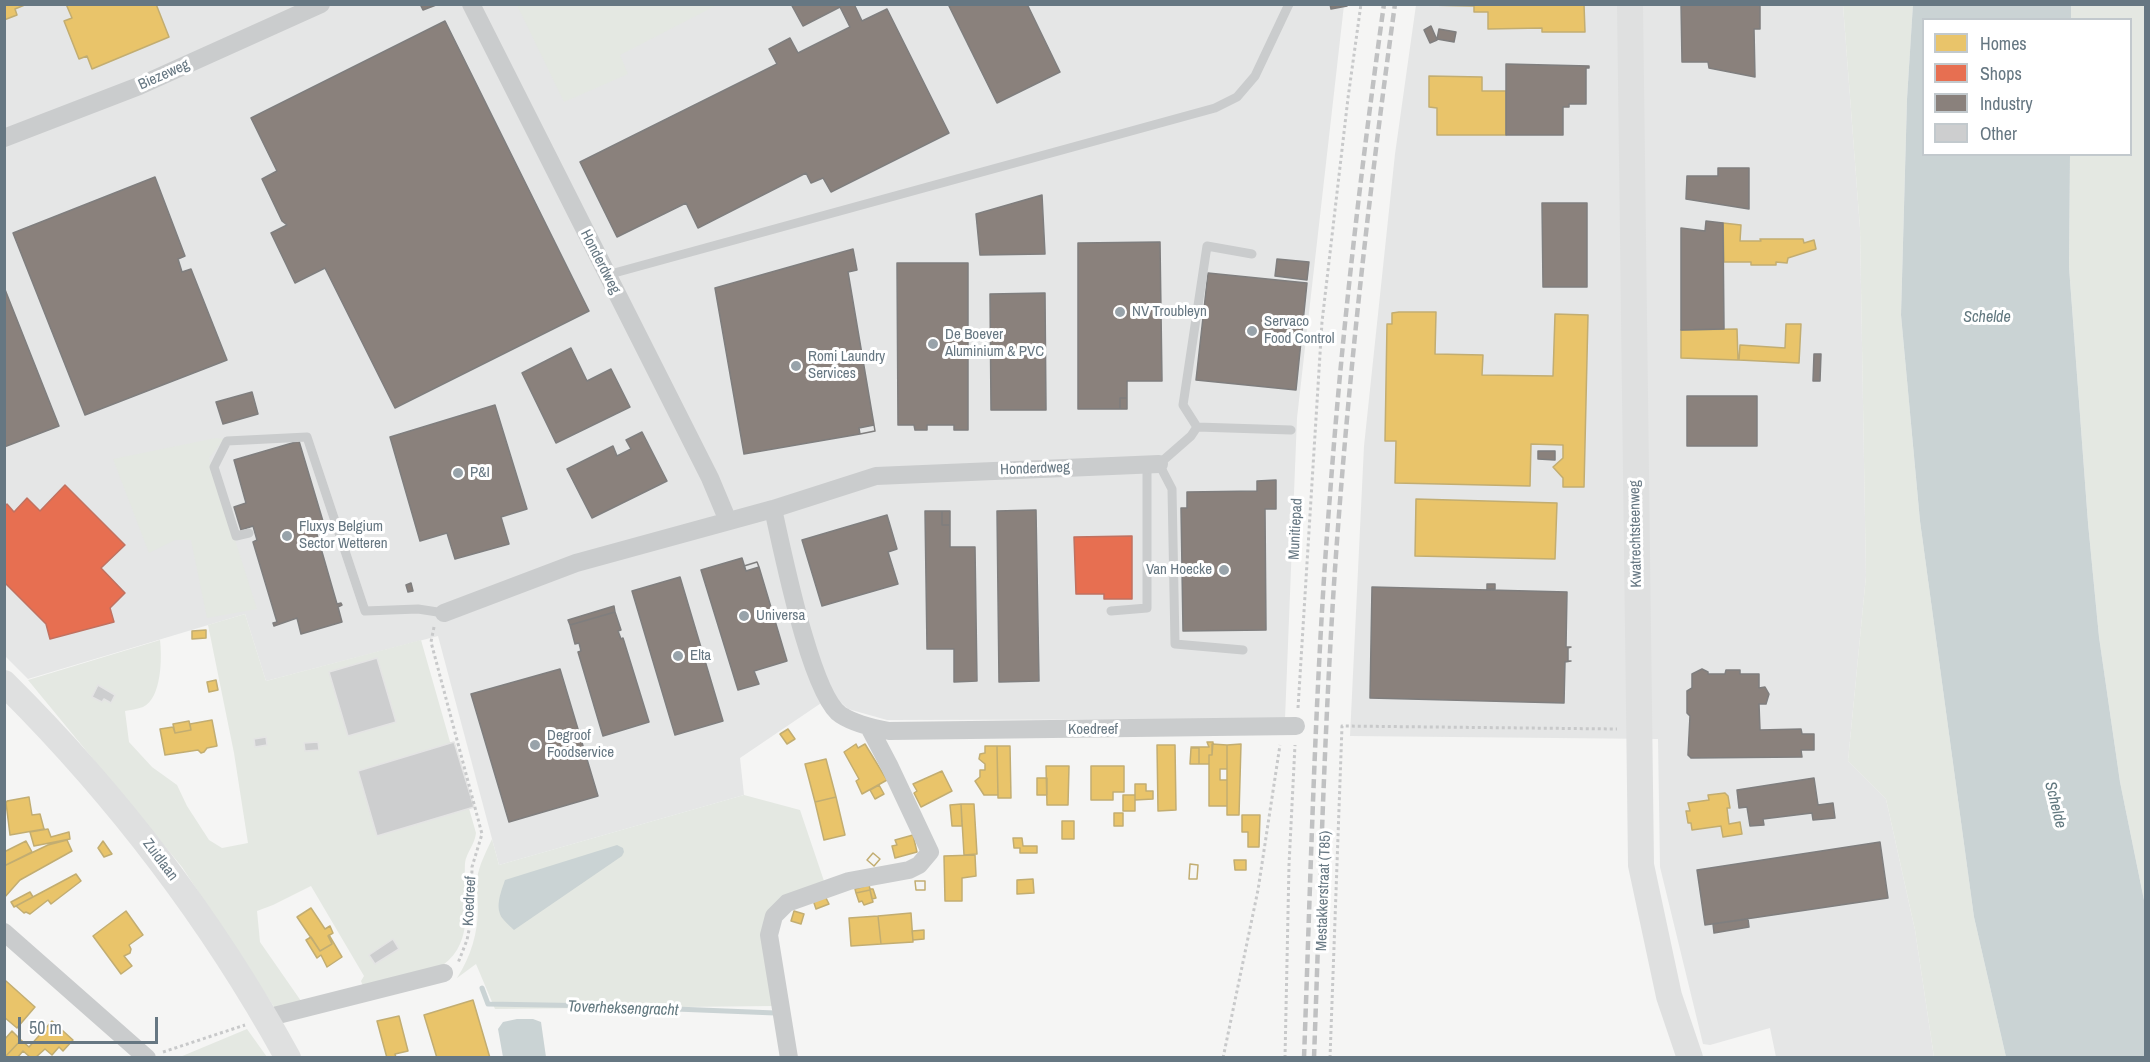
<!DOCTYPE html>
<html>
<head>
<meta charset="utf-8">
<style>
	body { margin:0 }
	#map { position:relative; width:2150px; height:1062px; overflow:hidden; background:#f5f5f4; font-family:"Archivo Narrow",sans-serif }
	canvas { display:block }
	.frame { position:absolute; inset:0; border:6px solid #667782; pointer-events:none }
	.legend { position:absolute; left:1922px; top:18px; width:210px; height:138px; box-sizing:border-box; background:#fff; border:2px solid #c2c9cd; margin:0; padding:8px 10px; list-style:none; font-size:18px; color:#667782 }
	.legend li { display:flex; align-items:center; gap:12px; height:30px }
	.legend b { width:30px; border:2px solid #c2c9cd }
	.scale { position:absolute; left:18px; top:1017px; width:140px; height:27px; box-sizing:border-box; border:3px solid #667782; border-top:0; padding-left:8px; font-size:18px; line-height:21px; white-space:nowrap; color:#667782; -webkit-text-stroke:4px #fff; paint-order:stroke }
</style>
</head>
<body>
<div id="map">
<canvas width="2150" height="1062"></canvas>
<div class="frame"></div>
<ul class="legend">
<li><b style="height:16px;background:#e9c46a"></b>Homes</li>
<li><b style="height:16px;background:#e76f51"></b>Shops</li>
<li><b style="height:16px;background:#8a817c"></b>Industry</li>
<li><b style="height:16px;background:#cdcecf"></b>Other</li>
</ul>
<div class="scale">50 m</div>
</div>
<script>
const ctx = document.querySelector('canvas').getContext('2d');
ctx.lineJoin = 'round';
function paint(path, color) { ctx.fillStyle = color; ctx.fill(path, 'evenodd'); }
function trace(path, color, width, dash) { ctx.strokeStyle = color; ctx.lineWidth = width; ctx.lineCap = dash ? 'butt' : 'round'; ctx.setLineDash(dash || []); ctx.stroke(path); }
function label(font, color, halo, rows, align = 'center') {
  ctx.font = font + ' "Archivo Narrow",sans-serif'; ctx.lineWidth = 6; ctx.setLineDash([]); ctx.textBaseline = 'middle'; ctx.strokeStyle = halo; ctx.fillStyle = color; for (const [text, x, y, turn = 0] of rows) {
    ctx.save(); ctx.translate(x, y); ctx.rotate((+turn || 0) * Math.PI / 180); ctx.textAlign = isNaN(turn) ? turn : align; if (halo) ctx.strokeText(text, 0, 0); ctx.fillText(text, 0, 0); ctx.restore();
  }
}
const built = new Path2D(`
	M5 5H1344L1297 418 1285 719 887 720 848 709 833 695 740 758 744 795 499 865 438 636 266 681 245 614 28 679 5 656Z
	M1416 5H1843L1860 228 1866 576 1848 761 1886 799 1915 930 1934 1057H1776L1770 1028 1710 1045 1703 1044 1660 867 1658 739 1350 736 1364 446 1395 154Z`);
const green = new Path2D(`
	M517 5H717L620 55 628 74 564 102Z
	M1843 5H1913L1907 99 1901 315 1920 521 1974 917 2006 1057H1934L1915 930 1886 799 1848 761 1866 576 1860 228Z
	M2071 5H2145V905L2120 782 2099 637 2088 523 2069 267 2070 155 2130 154V20L2071 19Z
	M216 438 224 439 209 458 257 609 207 618 191 540H175L149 553 113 459Z
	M245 614 266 681 421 640 476 833C475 844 466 853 465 863 463 899 476 941 443 965L363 986 361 981 364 976 311 886 273 905 257 911 260 942 301 1001 276 1010 182 867 28 680 160 640C162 657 162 698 143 707 138 709 130 710 125 711L129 742 152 767 177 785 187 806 209 840 222 848 248 843 234 753 208 625Z
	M744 795 800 810 824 881 776 905 774 1006 495 1009 476 964 457 978C471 956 478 933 478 907 478 898 476 888 477 879 479 865 486 852 492 839L499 865Z
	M247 1029 267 1057H180Z`);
const water = new Path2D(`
	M1913 4 2071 5V19L1924 20V154L2070 155 2069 267 2088 523 2099 637 2120 782 2145 905V1057H2006L1974 917 1920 521 1901 315 1907 99Z
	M617 845 623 848 624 852 622 856 514 930C510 926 506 923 503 919 494 908 501 892 505 880Z
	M517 1019H533L541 1022 546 1057H503L498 1029 503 1022Z`);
const homes = new Path2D(`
	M4 4H27L15 9 17 15 4 20Z
	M66 4H156L169 37 92 69 87 56 79 59 64 21 72 18Z
	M1584 4 1585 32H1542V28L1488 29V12H1474V6L1426 5Z
	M1429 76 1482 77V91H1506V135H1437V108L1429 107Z
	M1723 223 1741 225 1740 241H1761L1760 239H1803L1804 243 1814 240 1816 249 1788 258 1787 263 1776 262V265H1751V262H1724Z
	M1399 312H1436L1435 354 1483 355 1482 375 1553 376 1555 314 1588 315 1584 487H1563V478L1553 467 1563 458V445L1531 444 1530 486 1395 483 1396 441H1385L1387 324H1392V313Z
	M1786 324H1801L1799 363 1739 360 1740 345 1785 348Z
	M1737 329 1738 360 1681 358V330Z
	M1416 499 1557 503 1555 559 1415 556Z
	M206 630V638L192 639V631Z
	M216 680 218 690 209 692 207 682Z
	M212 720 217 746 207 748 204 752 201 753 198 750 165 755 160 729 173 727 175 733 191 730 190 724Z
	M189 721 191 730 175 733 173 724Z
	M788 729 795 739 787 744 780 734Z
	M1207 742H1213L1212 755H1209V764H1199V748L1191 747H1209Z
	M856 744 858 748 865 744 887 780 862 794 856 781 859 779 844 752Z
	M1212 744 1227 745V769H1220V780H1227V806H1209V755H1212Z
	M1241 744 1239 815H1227V745Z
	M1157 745H1175L1176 810 1158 811Z
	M985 746H997L998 795H984L975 781 980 777V770H985V764L979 759 980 754 985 753Z
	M997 746H1010L1011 798H998Z
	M1191 748H1199V764H1190Z
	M826 759 836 797 815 802 805 764Z
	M1046 766H1069L1068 805H1047Z
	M1091 766H1124V792H1113V800H1091Z
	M942 771 952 791 921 807 914 793 917 791 913 784Z
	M1037 778H1047V795H1037Z
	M1135 784H1146V791H1153V799L1135 800Z
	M879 785 884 794 875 799 870 790Z
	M1725 793 1728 796 1730 808H1727L1729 824 1740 822 1742 834 1723 837 1721 826 1692 830 1691 823H1688L1686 811H1690L1688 803 1709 800 1708 795Z
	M1123 795H1135V811H1123Z
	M29 797 32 815 40 814 44 829 10 835 6 803 7 801Z
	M836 797 845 835 824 840 815 802Z
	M961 804 962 826H952L950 805Z
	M961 804H974L977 854 964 855Z
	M1114 813H1123V826H1114Z
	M1242 815H1260L1259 847H1248V832H1242Z
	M1062 821H1074V839H1062Z
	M48 829 51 837 69 832 70 839 34 846 30 832Z
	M913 835 917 852 895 858 892 846 897 845 895 840Z
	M1013 838H1022L1023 846H1037V853H1020V848H1014Z
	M67 840 72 851 20 880 4 898V866L48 845Z
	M26 841 32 852 4 866V852Z
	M103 841 112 854 104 857 98 848Z
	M873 853 880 859 874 866 867 860Z
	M873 853 880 859 874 866 867 860Z
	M975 855 976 876 962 878V901H945L944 856Z
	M1234 860H1246V870H1235Z
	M1190 864 1198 865 1197 879H1189Z
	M1190 864 1198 865 1197 879H1189Z
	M76 874 81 881 51 904 48 900 30 914 26 912 24 913 16 906Z
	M1033 879 1034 893 1017 894V880Z
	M915 881H925V890H916Z
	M915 881H925V890H916Z
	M869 885 870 889H873L876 898 872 899 870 890 856 893 855 889Z
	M870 890 873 902 864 905 862 901 859 902 856 893Z
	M30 892 33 897 14 907 11 902Z
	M825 896 829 904 816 909 813 900Z
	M311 908 325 929 330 926 333 933 328 936 332 944 320 951 297 917Z
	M126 911 143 935 129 945 131 949 130 953 124 956 132 966 121 974 93 936Z
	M794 911 804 914 801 924 791 921Z
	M911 913 913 942 881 944 878 916Z
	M878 916 881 944 851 946 849 918Z
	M924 930V939L913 940 912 931Z
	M329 935 342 957 327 967 321 955 317 958 306 940 311 937 320 951 332 944Z
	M6 981 35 1007 17 1028 4 1017V983Z
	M473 1000 490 1058H437L424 1015Z
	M399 1016 408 1051 395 1054 396 1058H387L377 1021Z
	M52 1021 73 1040 63 1051 59 1047 52 1055 45 1049 35 1058H31L23 1051 17 1058 5 1057 21 1040 29 1047Z
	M12 1031 21 1040 5 1057 4 1040Z`);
const shops = new Path2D(`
	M65 485 125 545 101 568 125 593 110 608 114 622 50 639 46 624 4 582V506L7 504 14 512 27 498 40 511Z
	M1132 536V599H1104V594H1076L1074 537Z`);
const industry = new Path2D(`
	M420 4H435L436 5 423 10Z
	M791 4H854L862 21 887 9 949 133 831 192 823 178 811 183 806 173 698 228 686 203 617 237 580 162 777 64 769 49 790 38 798 53 850 27 840 7 803 26Z
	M948 4H1027L1060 72 997 103Z
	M1330 4H1347V6L1331 9Z
	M1681 4H1760V29H1754L1755 77 1709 68 1708 62H1682Z
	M445 21 589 311 395 408 325 268 295 283 271 233 287 225 282 221 262 179 277 171 251 118Z
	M1431 26 1437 40 1430 43 1424 30Z
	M1439 29 1456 32 1454 42 1437 39Z
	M1506 64 1589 66V68H1586V104H1569V107H1563V135H1506Z
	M1718 168H1749V209L1686 199 1687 176H1718Z
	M155 177 185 256 178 259 182 272 191 269 227 360 85 415 13 233Z
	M1042 195 1045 254 980 255 976 214Z
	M1542 203H1587V287H1543Z
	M1706 221 1723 223 1724 329 1681 330V228L1705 231Z
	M1160 242 1162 381H1127V398H1120V409H1078V243Z
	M853 249 857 270 848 272 874 425 859 428 860 434 744 454 715 288Z
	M1277 259 1309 262 1307 280 1275 276Z
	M897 263H968V430H954V425H927V430H915L914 425H898Z
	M1208 273 1307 283 1296 390 1196 380Z
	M4 287 59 426 4 447Z
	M1045 293 1046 410H991L990 294Z
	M571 348 587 381 611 369 630 407 556 443 522 373Z
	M1814 354H1821L1820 381H1813Z
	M252 392 258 414 223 424 216 402Z
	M1687 396H1757V446H1687Z
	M1120 398H1127V409H1120Z
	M495 405 527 509 501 517 509 544 455 559 447 533 420 541 390 437Z
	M874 425 875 431 860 434 859 428Z
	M874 425 875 431 860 434 859 428Z
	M642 432 667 481 592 518 567 469 613 446 617 456 631 449 626 440Z
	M299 441 325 528 316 531 337 604 341 603 342 605 338 607 342 622 301 634 297 618 274 626 273 623 277 622 253 542 257 540 253 526 241 530 234 507 246 503 234 460Z
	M1538 451H1555V460L1538 459Z
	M1276 480V509H1265L1266 630 1183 631 1181 508H1187V492L1257 491V481Z
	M1036 510 1039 681 999 682 997 511Z
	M925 511H942V525H950V547H975L977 681 954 682V649H927Z
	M942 511H950V525H942Z
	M887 515 897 549 888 552 898 584 822 606 802 540Z
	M742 558 746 571 759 567 787 661 754 671 759 684 738 690 701 570Z
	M757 562 759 567 746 571 744 566Z
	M757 562 759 567 746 571 744 566Z
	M680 577 723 721 675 735 632 591Z
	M411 583 413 591 408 592 406 585Z
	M1487 584H1495V589H1487Z
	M1372 587 1567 592 1566 647H1571L1568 648V661H1571L1565 662 1564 703 1370 698Z
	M614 606 615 612 570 625 568 620Z
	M615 612 621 630 618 631 621 639 623 638 649 722 603 736 578 652 581 651 579 643 575 644 570 625Z
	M560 669 598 796 509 822 471 694Z
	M1702 669 1708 672V674H1725L1726 670H1740V674H1759V688L1765 687 1769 694 1766 704H1759L1760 730 1801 729 1802 734H1814V750H1801L1802 757 1691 758 1688 755 1690 716 1687 713V691L1692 688V674Z
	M1814 778 1818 805 1833 803 1835 818 1813 820 1812 813 1763 819 1764 825 1750 826 1747 807 1739 808 1737 790Z
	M1880 842 1888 898 1705 925 1697 870Z
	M1748 919 1749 927 1714 933 1713 924Z`);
const stream = new Path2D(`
	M482 988 488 1004 602 1006 775 1013`);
const building = new Path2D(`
	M377 658 396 722 348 736 329 672Z
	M98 685 115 695 111 703 104 699 102 702 92 697Z
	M266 737 267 745 255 747 254 739Z
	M318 742 319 750 305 751 304 743Z
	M454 742 474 807 377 836 358 771Z
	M393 939 399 949 375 964 369 955Z`);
const path = new Path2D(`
	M434 627 431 642 482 834 472 867 471 920 467 940 458 963
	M1298 708 1322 322 1348 98 1361 4
	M163 1052 245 1025
	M1223 1058 1258 890 1280 745
	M1285 1058 1289 865 1295 745
	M1330 1058 1342 726 1617 729`);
const lane = new Path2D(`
	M607 275 1215 108 1237 97 1255 76 1289 4
	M1197 427 1183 405 1207 246 1252 254
	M249 533 236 536 214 467 227 441 307 437 365 611 418 609 444 613
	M1111 611 1147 608V465
	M1243 650 1175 644 1172 489 1159 464 1191 436 1197 427 1291 430`);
const street = new Path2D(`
	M471 4 710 478 728 521
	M4 138 139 86 321 4
	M773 509 876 476 1159 464
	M444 613 576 563 773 509C782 548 811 696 841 715 855 724 873 728 889 731L1296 726
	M4 932 147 1058
	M266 1018 444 973
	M789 1058 769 935 774 916 787 903 849 881 909 870 919 865 930 852 890 767 869 727`);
const secondary = new Path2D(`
	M1630 4 1641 865 1669 996 1690 1058
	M4 683C118 796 211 918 288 1058`);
const rail = new Path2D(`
	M1304 1058C1311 870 1315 682 1330 495 1342 331 1361 168 1384 4
	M1314 1058C1320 895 1324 732 1335 569 1348 380 1369 192 1395 4`);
const markers = [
	[1120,312,6,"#98a3aa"],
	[1252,331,6,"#98a3aa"],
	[933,344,6,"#98a3aa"],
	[796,366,6,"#98a3aa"],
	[458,473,6,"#98a3aa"],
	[287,536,6,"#98a3aa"],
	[1224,570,6,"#98a3aa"],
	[744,616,6,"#98a3aa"],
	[678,656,6,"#98a3aa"],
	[535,745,6,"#98a3aa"]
];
const streetNames = [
	["Biezeweg",164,75,-24],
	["Honderdweg",600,262,63],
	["Honderdweg",1035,469,-2],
	["Munitiepad",1296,529,-87],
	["Kwatrechtsteenweg",1636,534,-91],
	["Koedreef",1093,730],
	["Zuidlaan",160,860,53],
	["Mestakkerstraat (T85)",1324,891,-88],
	["Koedreef",470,901,-87]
];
const poiNames = [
	["NV Troubleyn",1132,312],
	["Servaco",1264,322],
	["Food Control",1264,339],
	["De Boever",945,335],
	["Aluminium & PVC",945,352],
	["Romi Laundry",808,357],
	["Services",808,374],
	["P&I",470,473],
	["Fluxys Belgium",299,527],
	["Sector Wetteren",299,544],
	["Van Hoecke",1212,570,"right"],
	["Universa",756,616],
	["Elta",690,656],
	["Degroof",547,736],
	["Foodservice",547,753]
];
const waterNames = [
	["Schelde",1987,318],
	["Schelde",2055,805,76],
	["Toverheksengracht",623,1009,2]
];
paint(built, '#e5e6e6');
paint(green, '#e4e8e2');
paint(water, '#cad3d4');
paint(homes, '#e9c46a');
trace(homes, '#c2ad71', 1.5);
paint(shops, '#e76f51');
trace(shops, '#c07160', 1.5);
paint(industry, '#8a817c');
trace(industry, '#7f7e7e', 1.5);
trace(stream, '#cad3d4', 5);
paint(building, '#cdcecf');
trace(building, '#e4e4e4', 1.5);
trace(path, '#c8c9ca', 3, [3, 3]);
trace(lane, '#cacccd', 9);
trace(street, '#cacccd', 18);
trace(secondary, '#dfe0e0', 26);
trace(rail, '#c0c1c2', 4.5, [9, 4.5]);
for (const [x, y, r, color] of markers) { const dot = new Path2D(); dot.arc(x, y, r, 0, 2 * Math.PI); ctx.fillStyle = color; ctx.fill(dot); trace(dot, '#fff', 2); }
label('15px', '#667782', '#fff', streetNames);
label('15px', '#667782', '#fff', poiNames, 'left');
label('italic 16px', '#62787f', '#fff', waterNames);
</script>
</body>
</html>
